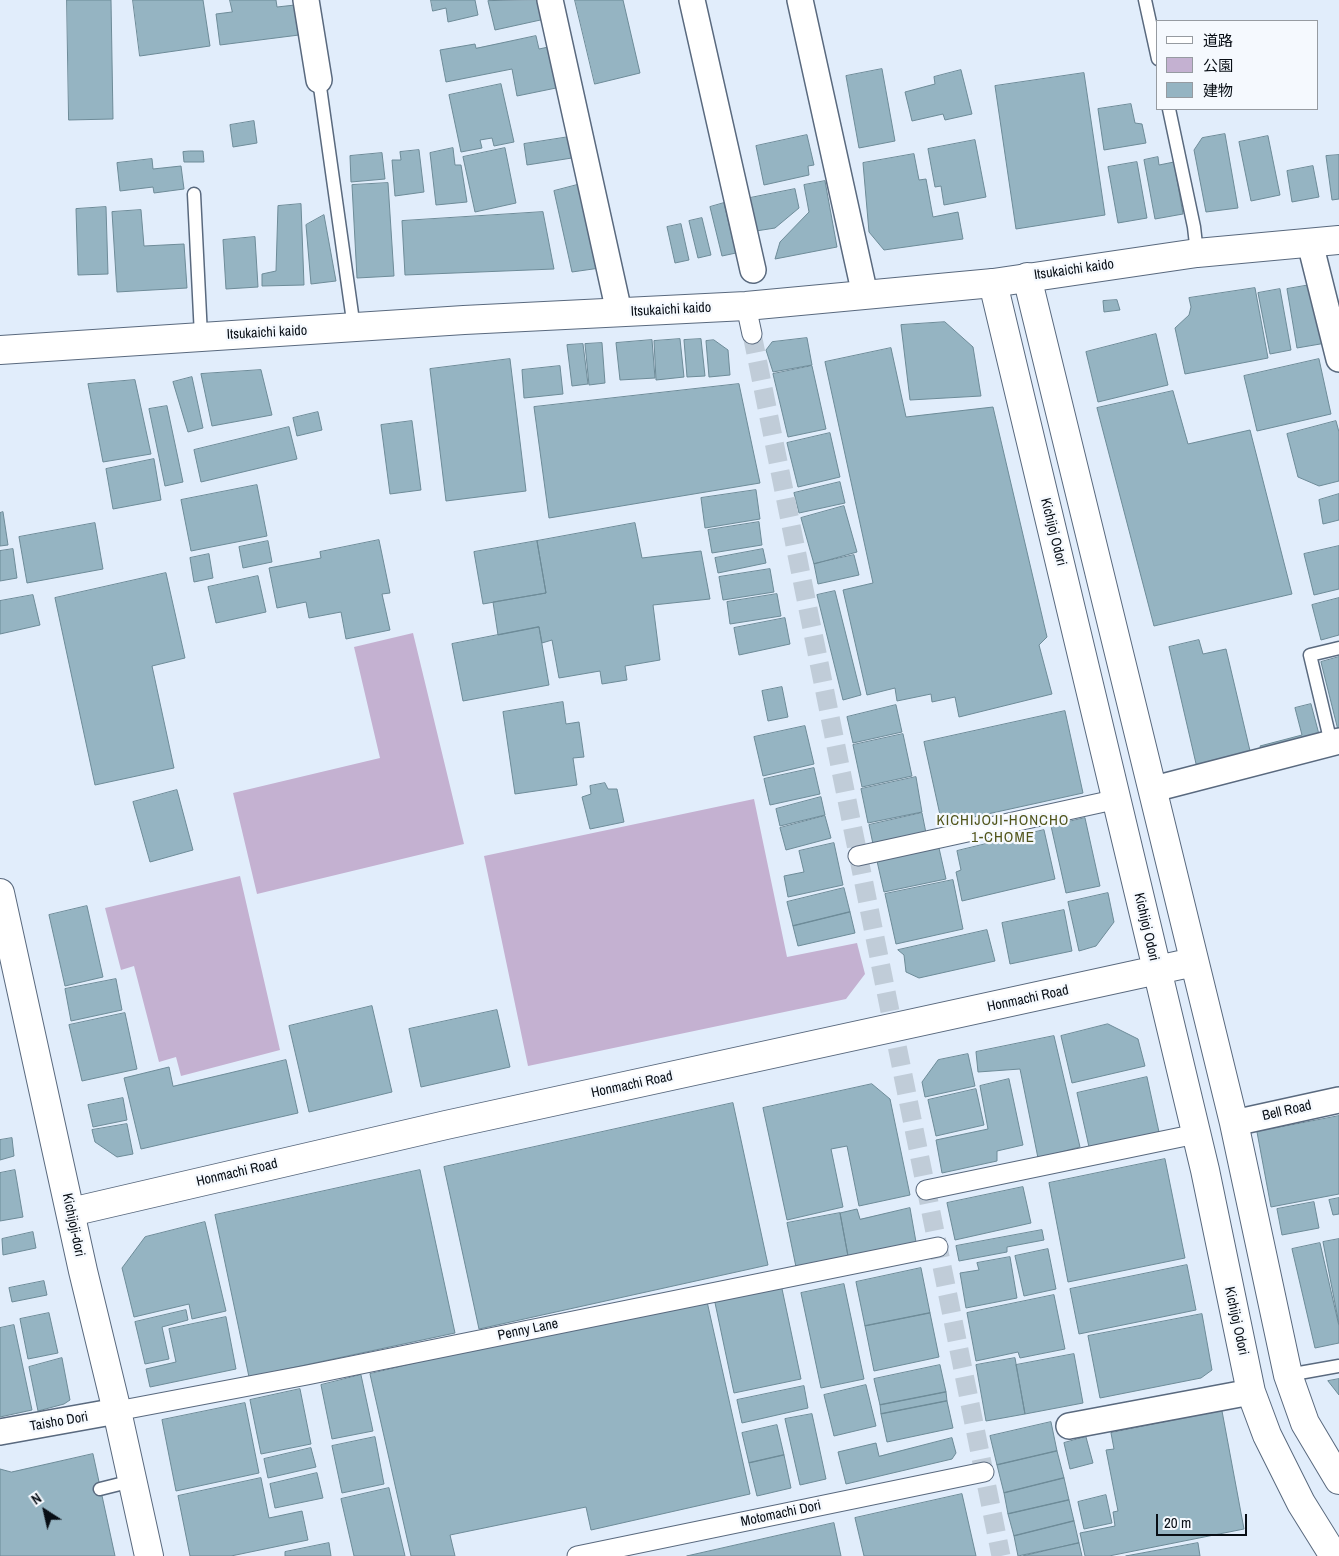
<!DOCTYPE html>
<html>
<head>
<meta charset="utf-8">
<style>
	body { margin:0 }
	#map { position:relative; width:1339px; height:1556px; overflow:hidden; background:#e1edfb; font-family:"Archivo Narrow","Noto Sans JP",sans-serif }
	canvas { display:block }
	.legend { position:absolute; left:1156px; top:20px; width:162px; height:90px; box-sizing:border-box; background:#f5f9fe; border:1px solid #969ba1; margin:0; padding:6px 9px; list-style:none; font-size:15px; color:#080e15 }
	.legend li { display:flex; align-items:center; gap:10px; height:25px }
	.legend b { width:25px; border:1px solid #969ba1 }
	.north { position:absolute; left:20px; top:1486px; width:50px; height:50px; -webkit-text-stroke:4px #f5f9fe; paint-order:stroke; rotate:325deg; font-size:14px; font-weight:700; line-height:20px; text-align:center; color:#080e15 }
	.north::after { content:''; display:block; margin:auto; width:18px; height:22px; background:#080e15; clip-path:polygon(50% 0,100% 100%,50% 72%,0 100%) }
	.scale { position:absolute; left:1156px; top:1514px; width:91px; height:22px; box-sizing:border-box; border:2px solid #080e15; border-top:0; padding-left:6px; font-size:15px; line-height:18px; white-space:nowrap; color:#080e15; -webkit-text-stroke:4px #f5f9fe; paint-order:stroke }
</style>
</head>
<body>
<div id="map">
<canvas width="1339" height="1556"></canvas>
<ul class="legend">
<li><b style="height:6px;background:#fff"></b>道路</li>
<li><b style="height:14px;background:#c4b1d1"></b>公園</li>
<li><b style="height:14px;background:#95b4c2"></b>建物</li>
</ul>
<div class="north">N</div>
<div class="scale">20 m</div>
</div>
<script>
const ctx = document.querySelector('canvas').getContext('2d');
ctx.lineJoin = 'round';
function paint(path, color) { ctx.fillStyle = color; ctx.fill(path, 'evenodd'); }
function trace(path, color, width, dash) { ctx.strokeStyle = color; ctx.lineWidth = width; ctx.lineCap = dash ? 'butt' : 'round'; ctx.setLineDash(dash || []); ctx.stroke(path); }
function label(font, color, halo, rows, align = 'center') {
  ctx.font = font + ' "Archivo Narrow",sans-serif'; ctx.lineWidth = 4.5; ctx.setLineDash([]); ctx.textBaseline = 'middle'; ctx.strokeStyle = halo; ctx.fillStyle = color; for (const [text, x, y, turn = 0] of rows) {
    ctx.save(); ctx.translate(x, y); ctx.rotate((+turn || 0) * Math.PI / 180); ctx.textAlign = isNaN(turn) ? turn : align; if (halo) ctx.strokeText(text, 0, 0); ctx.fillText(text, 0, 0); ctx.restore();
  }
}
const green = new Path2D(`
	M413 633 464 844 257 894 233 793 380 758 354 647Z
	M754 799 787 957 857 943 865 974 846 999 528 1066 484 856Z
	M240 876 280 1050 181 1076 176 1057 159 1062 134 966 121 970 105 908Z`);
const building = new Path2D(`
	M67 0H111L113 119 69 120Z
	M133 0H203L210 46 140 56Z
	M230 0H276L277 7 295 5 299 35 220 45 216 14 232 12Z
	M431 0H475L478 15 448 22 446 8 433 11Z
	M542 0 545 19 495 30 488 1Z
	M575 0H623L640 73 595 84Z
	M536 36 539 49 553 46 561 87 517 96 512 69 446 82 440 50 475 44 476 48Z
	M882 69 895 141 859 148 846 76Z
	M961 70 972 114 945 120 943 114 912 121 905 92 935 84 934 77Z
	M1084 73 1105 215 1016 229 995 86Z
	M501 84 514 142 494 146 492 138 480 140 482 148 461 152 449 95Z
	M1131 104 1135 123 1142 124 1146 143 1104 150 1098 109Z
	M254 121 257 143 233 147 230 125Z
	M1225 134 1238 208 1206 212 1194 150 1202 138Z
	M807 135 814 165 808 166 809 175 764 185 756 146Z
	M1268 136 1280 195 1251 201 1239 142Z
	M569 137 572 158 527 165 524 144Z
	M975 140 986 197 944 205 941 186 935 187 928 149Z
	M453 148 455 165H461L467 202 436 205 430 153Z
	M505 148 516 203 475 212 463 157Z
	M419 150 424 192 395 196 392 160H401L400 152Z
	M190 151H203L204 162H184L183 152Z
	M382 153 385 179 351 182 350 156Z
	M914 154 919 180 926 179 933 217 958 212 963 239 884 250 869 232 863 163Z
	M1339 155V199L1332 200 1326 156Z
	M1158 157 1159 165 1174 162 1183 214 1155 219 1144 160Z
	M152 159 153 169 181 166 184 189 154 193 153 187 120 191 117 163Z
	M1137 162 1147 218 1118 223 1108 167Z
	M1313 166 1319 197 1292 202 1287 171Z
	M825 181 837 247 775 259 780 242 809 212 804 185Z
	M388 183 394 276 357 278 352 185Z
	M581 184 600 268 572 272 554 191Z
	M795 189 799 208 775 228 756 231 750 198Z
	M724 203 736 253 722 256 710 207Z
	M301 204 304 285 262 286V274L276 271 278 206Z
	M106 207 108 274 78 275 76 209Z
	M141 210 144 246 184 244 187 288 117 292 112 212Z
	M543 212 554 269 405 275 402 221Z
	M324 215 336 281 311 284 306 225Z
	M702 218 711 255 698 258 689 221Z
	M681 224 689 260 675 263 667 227Z
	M255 237 258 287 226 289 223 240Z
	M1316 284 1326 343 1297 348 1287 289Z
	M1255 288 1268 358 1185 374 1175 328 1189 315 1191 307 1189 298Z
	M1280 289 1291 350 1270 354 1258 293Z
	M1117 300 1120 310 1104 312 1103 301Z
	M945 322 973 347 981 396 910 400 901 325Z
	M1156 334 1168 385 1098 402 1086 352Z
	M807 338 812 365 773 372 766 350 772 342Z
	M680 339 684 377 656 380 654 341Z
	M701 339 705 376 687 377 684 340Z
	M652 340 655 378 620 380 616 343Z
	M714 340 728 350 730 375 709 377 706 341Z
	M602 343 605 383 589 385 585 344Z
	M583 344 588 384 572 386 567 345Z
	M891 348 906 417 993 407 1047 637 1039 645 1052 694 959 717 955 697 932 702 931 694 897 701 895 688 867 695 843 590 873 583 825 362Z
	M510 359 526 491 446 501 430 369Z
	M1319 359 1331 414 1257 431 1244 376Z
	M560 366 563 394 524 398 522 370Z
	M812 366 826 429 788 437 773 374Z
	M261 370 272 415 212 426 201 374Z
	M192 377 203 428 188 432 173 382Z
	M135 380 151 454 103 462 88 384Z
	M739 384 760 483 549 518 534 407Z
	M1173 391 1188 444 1250 430 1292 594 1154 626 1097 408Z
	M167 406 183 482 165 486 149 409Z
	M318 412 322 430 297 436 293 418Z
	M412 421 421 490 390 494 381 425Z
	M1336 421 1339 432V481L1319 486 1298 477 1287 434Z
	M289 427 297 459 201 482 194 450Z
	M830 433 840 477 798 487 787 443Z
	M154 459 161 500 113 509 106 469Z
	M840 482 845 503 799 513 794 493Z
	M257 485 267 536 191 551 181 500Z
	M756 490 760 519 705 528 701 498Z
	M1339 494V520L1323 524 1319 500Z
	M844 506 857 552 814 564 801 518Z
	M3 512 8 545 0 546V513Z
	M759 522 762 545 712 553 708 530Z
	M95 523 103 569 27 583 19 537Z
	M635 523 642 558 701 551 710 599 653 605 660 660 625 666 627 680 602 684 600 671 559 678 552 640 542 643 539 627 498 635 493 602 546 593 537 541Z
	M379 540 390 593 382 594 390 630 346 639 341 612 309 618 306 602 277 608 269 568 321 558 320 552Z
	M268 541 272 562 243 568 239 547Z
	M537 541 546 593 483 604 474 552Z
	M1339 546V589L1314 595 1304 554Z
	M13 549 17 578 0 581V551Z
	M763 549 766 563 718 573 715 558Z
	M209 554 213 578 194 582 190 558Z
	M854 555 859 575 818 584 814 564Z
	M770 569 774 592 723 600 719 577Z
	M166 573 185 658 152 666 174 768 95 785 55 598Z
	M258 576 266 612 216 623 208 587Z
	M835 591 861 695 843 700 817 595Z
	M777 594 781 616 730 624 727 602Z
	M33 595 40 625 0 634V601Z
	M1339 598V635L1321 640 1312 605Z
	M785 618 790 644 739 655 734 628Z
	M539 627 549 685 463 701 452 644Z
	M1199 640 1203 654 1226 649 1251 755 1197 768 1169 647Z
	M1339 657V734L1321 662Z
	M782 687 788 717 768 721 762 691Z
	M563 702 566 724 579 722 584 757 573 758 577 785 515 794 503 712Z
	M1311 704 1321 742 1263 757 1260 746 1302 735 1295 708Z
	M896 705 902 732 853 743 847 717Z
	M1065 711 1083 793 942 824 924 742Z
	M805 726 814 764 763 776 754 737Z
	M903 734 912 776 862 787 853 745Z
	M814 768 820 794 770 805 764 779Z
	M916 777 922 812 868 823 861 789Z
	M605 783 608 789H617L624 822 590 829 582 797 591 794 590 786Z
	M177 790 193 850 150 862 133 802Z
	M821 797 825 815 780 826 776 809Z
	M922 813 926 833 873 844 869 825Z
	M825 816 831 838 786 850 780 828Z
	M1085 818 1100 886 1066 893 1051 826Z
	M1044 830 1055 879 962 901 956 872 961 870 957 851Z
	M834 843 843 885 788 897 784 876 804 872 799 851Z
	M939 848 946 879 884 892 877 861Z
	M953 880 963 929 896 944 885 894Z
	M844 888 850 912 793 926 787 902Z
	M1108 893 1114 922 1096 946 1079 951 1068 902Z
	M87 906 103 977 65 986 49 915Z
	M1064 910 1072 951 1010 964 1002 923Z
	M850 912 855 933 798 946 793 926Z
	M987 930 995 961 919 978 906 972 904 955 898 950Z
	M116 979 122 1010 71 1021 65 989Z
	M372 1006 392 1092 309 1112 289 1026Z
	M497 1010 510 1067 421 1087 409 1029Z
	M125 1013 137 1069 82 1081 69 1025Z
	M1108 1024 1138 1039 1145 1066 1072 1083 1061 1036Z
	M1054 1036 1080 1147 1038 1158 1020 1069 978 1072 976 1052Z
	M968 1054 975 1086 925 1097 922 1082 938 1060Z
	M286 1060 298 1113 141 1149 124 1078 169 1067 173 1086Z
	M1147 1077 1159 1132 1089 1147 1077 1093Z
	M1009 1079 1023 1145 997 1151V1161L942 1173 936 1140 988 1129 980 1086Z
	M872 1084 890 1099 910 1195 859 1206 847 1146 831 1149 843 1207 787 1220 763 1108Z
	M976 1089 984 1125 936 1136 928 1100Z
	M123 1098 127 1120 93 1127 88 1105Z
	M733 1103 768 1265 479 1329 444 1167Z
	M1339 1116V1194L1271 1207 1257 1132Z
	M127 1124 133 1154 117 1157 95 1142 92 1130Z
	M12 1138 14 1156 0 1160V1140Z
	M1165 1159 1185 1258 1068 1282 1049 1183Z
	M15 1170 23 1217 0 1221V1173Z
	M420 1170 455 1333 249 1377 215 1215Z
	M1023 1187 1031 1223 955 1240 947 1203Z
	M1339 1198V1214L1333 1215 1329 1200Z
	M1314 1202 1319 1228 1282 1235 1277 1209Z
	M910 1208 916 1242 848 1256 840 1213 857 1209 860 1219Z
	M840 1213 848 1256 796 1267 787 1223Z
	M205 1222 226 1311 192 1319 189 1304 134 1317 122 1268 145 1237Z
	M1042 1230 1044 1240 1007 1247V1252L959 1261 956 1246Z
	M33 1232 36 1248 3 1255 2 1239Z
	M1339 1239V1324L1323 1242Z
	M1320 1243 1339 1326V1343L1315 1348 1292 1249Z
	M1048 1249 1056 1289 1024 1296 1015 1256Z
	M1010 1257 1017 1298 966 1308 960 1273 979 1270 977 1263Z
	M1187 1265 1196 1310 1079 1334 1070 1289Z
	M921 1268 930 1313 865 1326 856 1282Z
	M44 1281 47 1295 12 1302 9 1288Z
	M781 1284 801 1379 734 1393 714 1298Z
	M844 1284 864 1379 821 1388 801 1293Z
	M1054 1295 1065 1349 1020 1358 1018 1352 976 1361 967 1313Z
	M706 1297 750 1494 591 1530 586 1507 450 1535 455 1556H411L370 1374Z
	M186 1310 188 1320 162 1327 169 1359 145 1364 135 1322Z
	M49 1313 58 1353 28 1359 20 1319Z
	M930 1313 939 1357 874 1371 865 1326Z
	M1202 1314 1212 1370 1201 1378 1100 1398 1088 1336Z
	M226 1317 236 1369 150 1387 146 1369 176 1362 169 1329Z
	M14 1325 32 1410 0 1417V1328Z
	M1074 1354 1083 1403 1025 1414 1016 1365Z
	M62 1358 70 1400 64 1404 38 1411 29 1367Z
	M1015 1358 1025 1414 986 1421 976 1365Z
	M940 1365 946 1392 880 1405 874 1379Z
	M361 1375 373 1431 332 1439 321 1385Z
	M1339 1379V1395L1328 1381Z
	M866 1385 876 1426 834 1436 824 1395Z
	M804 1386 808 1408 742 1423 737 1400Z
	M300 1389 311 1444 261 1454 250 1400Z
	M946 1392 947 1401 881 1414 880 1405Z
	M947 1401 953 1428 887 1442 881 1414Z
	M245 1403 259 1473 176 1491 162 1420Z
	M1222 1411 1244 1529 1109 1556H1085L1080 1533 1115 1526 1113 1512 1118 1511 1106 1450 1114 1449 1111 1433Z
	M812 1414 826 1479 800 1485 785 1419Z
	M1051 1422 1057 1451 997 1465 990 1436Z
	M777 1425 784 1455 749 1463 742 1433Z
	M375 1437 384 1484 342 1493 332 1446Z
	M1086 1437 1093 1463 1070 1469 1064 1443Z
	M952 1438 956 1453 952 1459 846 1484 838 1452 876 1443 879 1456Z
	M311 1448 316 1467 268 1478 264 1459Z
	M1057 1451 1064 1478 1004 1493 997 1465Z
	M93 1454 115 1556H0V1469L11 1472Z
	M784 1455 791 1488 757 1496 749 1463Z
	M317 1473 323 1498 275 1508 270 1484Z
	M261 1478 269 1518 302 1511 308 1540 231 1556H190L178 1496Z
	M1064 1478 1069 1500 1008 1514 1004 1493Z
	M389 1488 405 1556H354L341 1499Z
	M962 1494 976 1556H864L855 1518Z
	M1106 1495 1112 1523 1084 1529 1078 1502Z
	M1069 1500 1074 1521 1014 1536 1008 1514Z
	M1074 1521 1079 1543 1018 1556 1014 1536Z
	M834 1523 841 1556H687Z
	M329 1543 331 1556H285V1552Z
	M1079 1543 1082 1556H1023Z
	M1198 1543 1200 1556H1126Z`);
const pedestrianTunnel = new Path2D(`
	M752 334 1001 1556`);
const service = new Path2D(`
	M1145 0 1158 59
	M319 80 354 328
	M1169 109 1194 227 1197 253
	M194 194 201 336
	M1331 743 1310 655 1339 648
	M1288 1375 1339 1366
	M100 1489 132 1481`);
const pedestrian = new Path2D(`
	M746 306 752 334
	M858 856 1118 799
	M926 1190 1196 1134
	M117 1411 307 1375 938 1247
	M577 1556 984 1472`);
const minor = new Path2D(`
	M306 0 319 80
	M550 0 619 312
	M692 0 753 270
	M800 0 865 295
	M1310 243 1339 359
	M1154 789 1339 741
	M1234 1123 1339 1100
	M1069 1426 1251 1392
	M0 1432 117 1411`);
const tertiary = new Path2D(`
	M1027 277 1234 1123 1288 1375 1305 1423 1339 1480
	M993 283 1205 1170 1251 1392 1267 1435 1301 1503 1334 1556
	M71 1212 446 1125 1194 962`);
const secondary = new Path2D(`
	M0 893 83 1271 117 1411 149 1556`);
const primary = new Path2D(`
	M0 350 464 320 746 306 993 283 1197 253 1339 240`);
const streetNames = [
	["Itsukaichi kaido",1074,270,-8],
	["Itsukaichi kaido",671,310,-3],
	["Itsukaichi kaido",267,333,-3],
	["Kichijoj Odori",1053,532,76],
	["Kichijoj Odori",1146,927,77],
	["Honmachi Road",1028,999,-12],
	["Honmachi Road",632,1085,-12],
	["Bell Road",1287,1111,-13],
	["Honmachi Road",237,1173,-13],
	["Kichijoji-dori",73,1225,78],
	["Kichijoj Odori",1236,1321,78],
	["Penny Lane",528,1330,-12],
	["Taisho Dori",59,1422,-10],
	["Motomachi Dori",781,1514,-12]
];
const neighbourhoodNames = [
	["KICHIJOJI-HONCHO",1003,821],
	["1-CHOME",1003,838]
];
paint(green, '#c4b1d1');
paint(building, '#95b4c2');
trace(building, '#6d8b98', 1);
trace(pedestrianTunnel, '#c0ccd8', 19, [19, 9]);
trace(service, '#59697e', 15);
trace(pedestrian, '#59697e', 21);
trace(minor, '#59697e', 28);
trace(tertiary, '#59697e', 30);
trace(secondary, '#59697e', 30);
trace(primary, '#59697e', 30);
trace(service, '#fff', 12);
trace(pedestrian, '#fff', 19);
trace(minor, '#fff', 25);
trace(tertiary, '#fff', 28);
trace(secondary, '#fff', 28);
trace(primary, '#fff', 28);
label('14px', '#080e15', '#f5f9fe', streetNames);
ctx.letterSpacing = '1px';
label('15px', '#50541a', '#f5f9fe', neighbourhoodNames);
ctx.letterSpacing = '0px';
</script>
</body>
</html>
